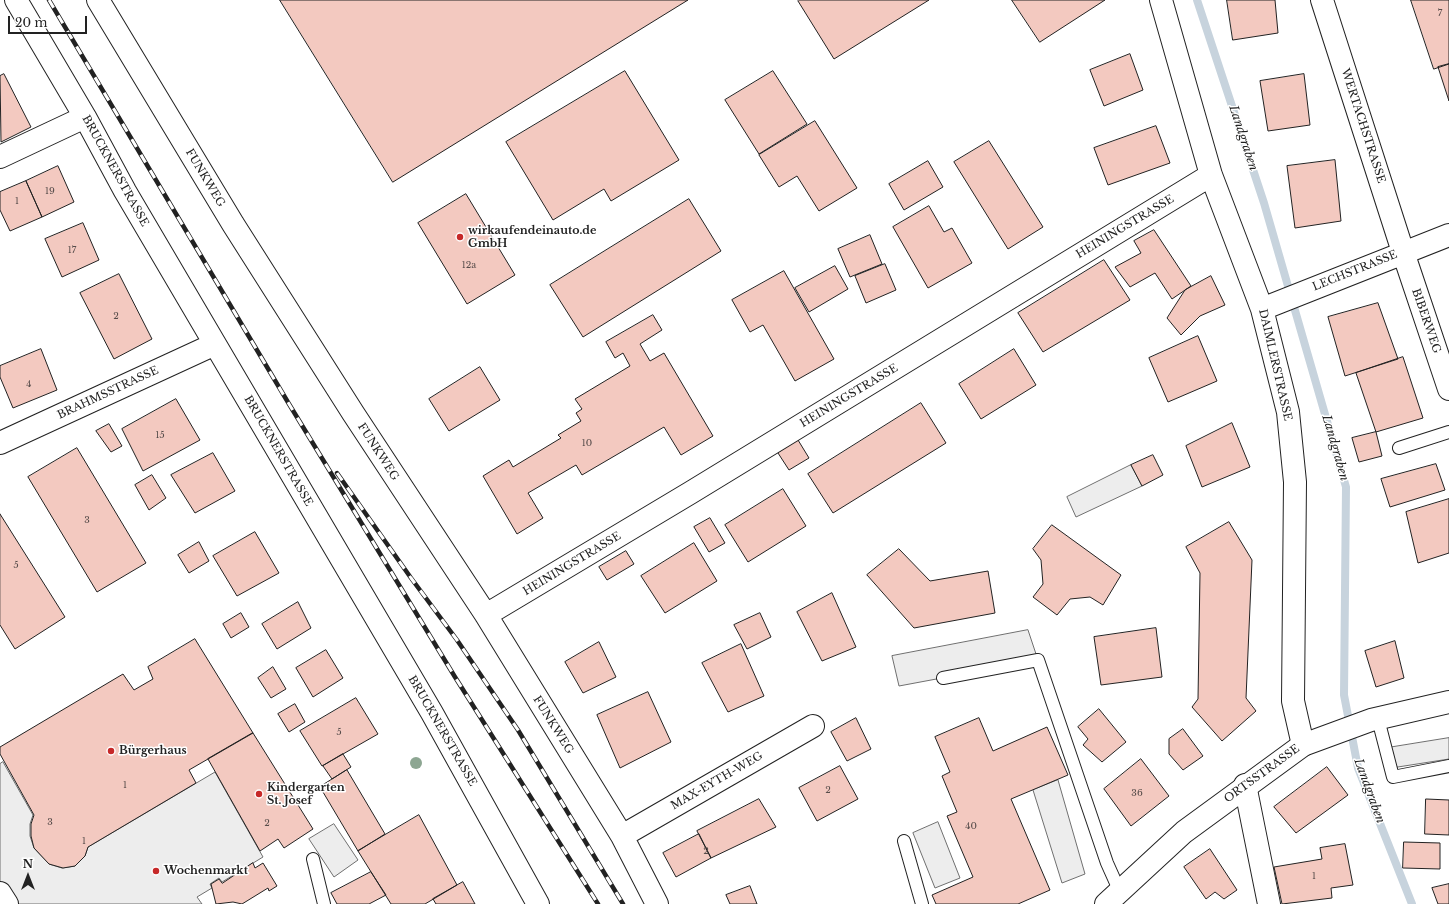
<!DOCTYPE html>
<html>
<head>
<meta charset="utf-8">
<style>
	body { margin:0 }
	#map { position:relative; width:1449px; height:904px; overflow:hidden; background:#fff; font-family:"Libre Baskerville",serif }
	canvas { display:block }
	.north { position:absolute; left:8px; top:856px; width:40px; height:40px; -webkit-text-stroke:3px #fff; paint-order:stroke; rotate:0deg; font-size:11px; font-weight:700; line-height:16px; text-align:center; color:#222 }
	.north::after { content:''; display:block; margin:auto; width:14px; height:18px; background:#222; clip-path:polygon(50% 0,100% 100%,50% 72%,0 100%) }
	.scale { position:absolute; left:8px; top:16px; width:79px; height:18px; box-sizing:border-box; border:2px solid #222; border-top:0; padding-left:5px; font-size:12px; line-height:14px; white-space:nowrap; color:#222; -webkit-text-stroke:3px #fff; paint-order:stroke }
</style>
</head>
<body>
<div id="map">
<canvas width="1449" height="904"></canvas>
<div class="north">N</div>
<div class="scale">20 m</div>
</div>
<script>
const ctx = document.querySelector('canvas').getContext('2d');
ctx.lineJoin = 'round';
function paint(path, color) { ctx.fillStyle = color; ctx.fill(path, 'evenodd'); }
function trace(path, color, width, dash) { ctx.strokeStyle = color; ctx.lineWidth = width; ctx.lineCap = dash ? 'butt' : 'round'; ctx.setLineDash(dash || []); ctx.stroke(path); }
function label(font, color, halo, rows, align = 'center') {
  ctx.font = font + ' "Libre Baskerville",serif'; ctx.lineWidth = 3; ctx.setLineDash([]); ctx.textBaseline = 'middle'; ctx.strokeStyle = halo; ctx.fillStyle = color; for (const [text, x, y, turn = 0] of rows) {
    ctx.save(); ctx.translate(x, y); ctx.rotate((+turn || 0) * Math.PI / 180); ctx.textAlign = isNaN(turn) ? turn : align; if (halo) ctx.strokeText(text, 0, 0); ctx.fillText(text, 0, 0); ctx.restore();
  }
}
const parking = new Path2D(`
	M1131 465 1142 486 1076 517 1067 497Z
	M1028 630 1038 660 899 686 892 656Z
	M1449 738V759L1385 769 1381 749Z
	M3 762 33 815 30 824V836L34 848 49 864 62 868 75 866 85 856 88 847 215 772 263 857 222 882 219 878 210 884 212 888 197 897 202 904H7L0 893V764Z
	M1058 780 1085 874 1062 883 1033 790Z
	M938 822 960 878 935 888 913 833Z
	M334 824 358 860 334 877 309 839Z`);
const stream = new Path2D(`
	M1197 0 1264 203 1346 487 1344 695 1358 768 1412 904`);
const building = new Path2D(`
	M280 0H688L393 182Z
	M799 0H929L834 59 798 1Z
	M1012 0H1105L1040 42Z
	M1227 0H1275L1278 33 1233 40Z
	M1411 0H1449V64L1434 69Z
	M1130 54 1143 90 1104 106 1090 70Z
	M1449 64V101L1438 67Z
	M625 71 679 160 611 201 604 189 553 220 506 142Z
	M773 71 807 124 759 154 725 100Z
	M4 74 31 127 1 142 0 76Z
	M1304 74 1310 125 1268 131 1260 81Z
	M815 121 857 188 819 211 797 176 779 187 759 155Z
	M1156 126 1170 163 1108 185 1094 148Z
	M989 141 1043 227 1008 249 954 162Z
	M1335 160 1341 221 1295 228 1287 166Z
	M928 161 943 187 904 210 889 184Z
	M58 166 74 202 42 217 26 181Z
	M26 181 42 217 10 231 0 210V192Z
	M466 194 515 275 467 304 418 223Z
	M689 199 721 251 583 337 550 285Z
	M929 206 944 232 952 228 972 263 928 288 893 227Z
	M83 223 99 260 62 277 45 239Z
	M1154 230 1191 286 1172 299 1155 273 1130 287 1115 267 1141 253 1134 241Z
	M870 235 882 264 850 277 838 249Z
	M1104 260 1130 300 1043 352 1018 313Z
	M885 264 896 290 866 303 855 276Z
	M835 266 848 289 809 312 795 288Z
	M784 271 834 359 795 381 763 325 750 332 732 300Z
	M119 274 152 339 114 359 80 293Z
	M1211 276 1225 305 1200 316 1181 335 1167 318 1185 290Z
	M1378 303 1398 359 1345 376 1328 317Z
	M653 315 662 330 640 344 650 361 664 353 713 436 681 455 664 427 582 475 576 465 528 493 543 518 517 534 483 476 509 460 513 467 561 438 558 435 581 421 576 413 582 409 575 399 630 366 623 353 615 358 606 342Z
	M1198 336 1217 381 1168 402 1149 358Z
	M41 349 57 390 13 408 0 377V366Z
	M1014 349 1036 385 981 419 959 384Z
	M1403 357 1423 418 1376 432 1356 373Z
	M480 367 500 400 449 431 429 399Z
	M176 399 200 440 143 471 122 429Z
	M921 403 946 443 833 513 808 474Z
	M1232 423 1250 467 1202 487 1186 446Z
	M109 424 122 446 111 452 96 431Z
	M1376 432 1382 456 1359 462 1352 438Z
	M798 440 809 458 789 470 778 453Z
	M77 448 146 563 97 592 28 477Z
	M213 453 235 491 195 513 171 475Z
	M1153 455 1163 475 1142 486 1131 465Z
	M1436 464 1445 490 1390 507 1381 479Z
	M152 475 166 498 149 510 135 485Z
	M783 489 806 526 748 562 725 525Z
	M1449 499V553L1418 563 1406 512Z
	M0 514 65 617 15 649 0 625Z
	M710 518 725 543 709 552 694 527Z
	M1229 522 1252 560 1246 698 1256 711 1222 741 1192 707 1198 699 1200 573 1186 547Z
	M1052 525 1121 575 1103 605 1090 597 1070 599 1057 615 1033 597 1043 584 1041 560 1033 549Z
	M255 532 279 573 237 596 213 556Z
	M199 542 209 561 189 573 178 555Z
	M694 543 717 581 665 613 641 576Z
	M899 549 930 581 988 571 995 613 914 628 867 575Z
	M626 551 634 564 607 580 599 567Z
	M832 593 856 647 822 661 797 612Z
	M298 602 311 628 277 649 262 624Z
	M241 613 249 627 231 638 223 624Z
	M760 613 771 637 747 649 734 625Z
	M1156 628 1162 677 1101 685 1094 637Z
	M195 639 253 733 189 770 196 783 88 847 85 856 75 866 63 868 49 864 34 848 31 836V824L34 815 0 754V747L123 674 134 690 153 679 148 667Z
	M1395 641 1404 678 1376 687 1365 651Z
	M599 642 616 677 583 693 565 662Z
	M741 644 764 696 728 712 702 663Z
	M326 650 343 678 313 697 296 668Z
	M273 667 286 689 271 698 258 678Z
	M648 692 671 742 620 768 597 715Z
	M356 698 378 734 322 766 300 731Z
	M295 704 305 722 289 732 278 714Z
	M1099 709 1126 742 1102 762 1083 745 1088 739 1078 727Z
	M856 718 871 749 847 761 831 732Z
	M979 718 993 751 1047 727 1068 775 1011 799 1050 890 1018 904H936L932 895 973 877 947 816 957 812 942 776 950 772 935 737Z
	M1183 729 1203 756 1183 770 1169 754V739Z
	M253 733 313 829 284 848 278 839 260 851 208 759Z
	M343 754 351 767 332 779 323 766Z
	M1141 759 1169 796 1131 826 1104 789Z
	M840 766 858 799 817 821 799 788Z
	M1327 767 1348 795 1296 833 1274 807Z
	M347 770 385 834 358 851 320 787Z
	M759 799 776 827 711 858 697 831Z
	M1426 799 1449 800V835L1425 834Z
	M419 815 457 885 425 904H391L358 851Z
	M699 834 711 858 676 877 663 853Z
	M1404 842 1440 843V869L1403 868Z
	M1345 844 1353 885 1331 888 1332 898 1282 904 1274 867 1322 859 1320 848Z
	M1210 849 1237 890 1224 899 1215 892 1206 899 1184 867Z
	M253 863 255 868 263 863 277 886 269 891 268 888 242 904 233 902 216 904 211 884 219 879 222 883Z
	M371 872 386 895 369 904H337L331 893Z
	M463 882 475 904H436L433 899Z
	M1449 884V904H1438L1432 888Z
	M750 886 757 904H730L726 895Z`);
const lane = new Path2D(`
	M1399 448 1449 432
	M943 678 1038 660 1107 863 1120 892
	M1378 719 1393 777 1449 766
	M904 841 922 904
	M313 859 324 904`);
const street = new Path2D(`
	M16 0 85 117 125 191 432 713 538 904
	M98 0 233 224 353 413 486 615 622 836 657 904
	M1161 0 1211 175 1262 309 1288 412 1295 482 1293 701 1303 745
	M1322 0 1403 252 1449 389
	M0 157 85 117
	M1262 309 1449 235
	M0 443 215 344
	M486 615 690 493 1211 175
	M1245 785 1269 904
	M622 836 813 726
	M0 893 7 904`);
const secondary = new Path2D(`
	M1106 904 1184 832 1303 745 1371 720 1449 702`);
const rail = new Path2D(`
	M49 0 289 404 455 677 598 904
	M337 473 411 578 457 640 518 730 623 904`);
const trees = [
	[416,763]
];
const markers = [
	[460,237,4,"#c62828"],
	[111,751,4,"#c62828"],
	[259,794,4,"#c62828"],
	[156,871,4,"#c62828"]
];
const numberNames = [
	["7",1440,13],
	["19",50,191],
	["1",17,201],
	["17",72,250],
	["12a",469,265],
	["2",116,316],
	["4",29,384],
	["15",160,435],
	["10",587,443],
	["3",87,520],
	["5",16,565],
	["5",339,732],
	["1",125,785],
	["2",828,790],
	["36",1137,793],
	["3",50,822],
	["2",267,823],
	["40",971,826],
	["1",84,841],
	["2",706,851],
	["1",1314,876]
];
const streetNames = [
	["WERTACHSTRASSE",1363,126,72],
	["BRUCKNERSTRASSE",115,171,61],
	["FUNKWEG",205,178,59],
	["HEININGSTRASSE",1125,227,-31],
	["LECHSTRASSE",1355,271,-22],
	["BIBERWEG",1426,321,71],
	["DAIMLERSTRASSE",1275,365,77],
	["BRAHMSSTRASSE",108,393,-25],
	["HEININGSTRASSE",849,396,-31],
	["BRUCKNERSTRASSE",278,451,60],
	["FUNKWEG",378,452,57],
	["HEININGSTRASSE",572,564,-31],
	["FUNKWEG",553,725,58],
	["BRUCKNERSTRASSE",442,731,60],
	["ORTSSTRASSE",1262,774,-36],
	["MAX-EYTH-WEG",717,781,-30]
];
const poiNames = [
	["wirkaufendeinauto.de",468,231],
	["GmbH",468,244],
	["Bürgerhaus",119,751],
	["Kindergarten",267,788],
	["St. Josef",267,801],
	["Wochenmarkt",164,871]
];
const waterNames = [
	["Landgraben",1243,138,72],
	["Landgraben",1335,448,74],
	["Landgraben",1369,791,70]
];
paint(parking, '#ededed');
trace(parking, '#6f6f6f', 1);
trace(stream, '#c7d3dd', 8);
paint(building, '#f3c9c0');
trace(building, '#222', 1);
trace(lane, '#222', 14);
trace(street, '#222', 24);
trace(secondary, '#222', 24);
trace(lane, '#fff', 12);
trace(street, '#fff', 22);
trace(secondary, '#fff', 22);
trace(rail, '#222', 4.5);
trace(rail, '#fff', 3, [9]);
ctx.fillStyle = '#8da692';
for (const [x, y] of trees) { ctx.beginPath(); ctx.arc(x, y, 6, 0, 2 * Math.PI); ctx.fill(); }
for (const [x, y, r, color] of markers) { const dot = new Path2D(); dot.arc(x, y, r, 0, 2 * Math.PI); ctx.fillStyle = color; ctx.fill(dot); trace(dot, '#fff', 1.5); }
label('9px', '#564c4a', null, numberNames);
label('11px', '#222', '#fff', streetNames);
label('bold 11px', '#222', '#fff', poiNames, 'left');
label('italic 12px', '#222', '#fff', waterNames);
</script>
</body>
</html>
